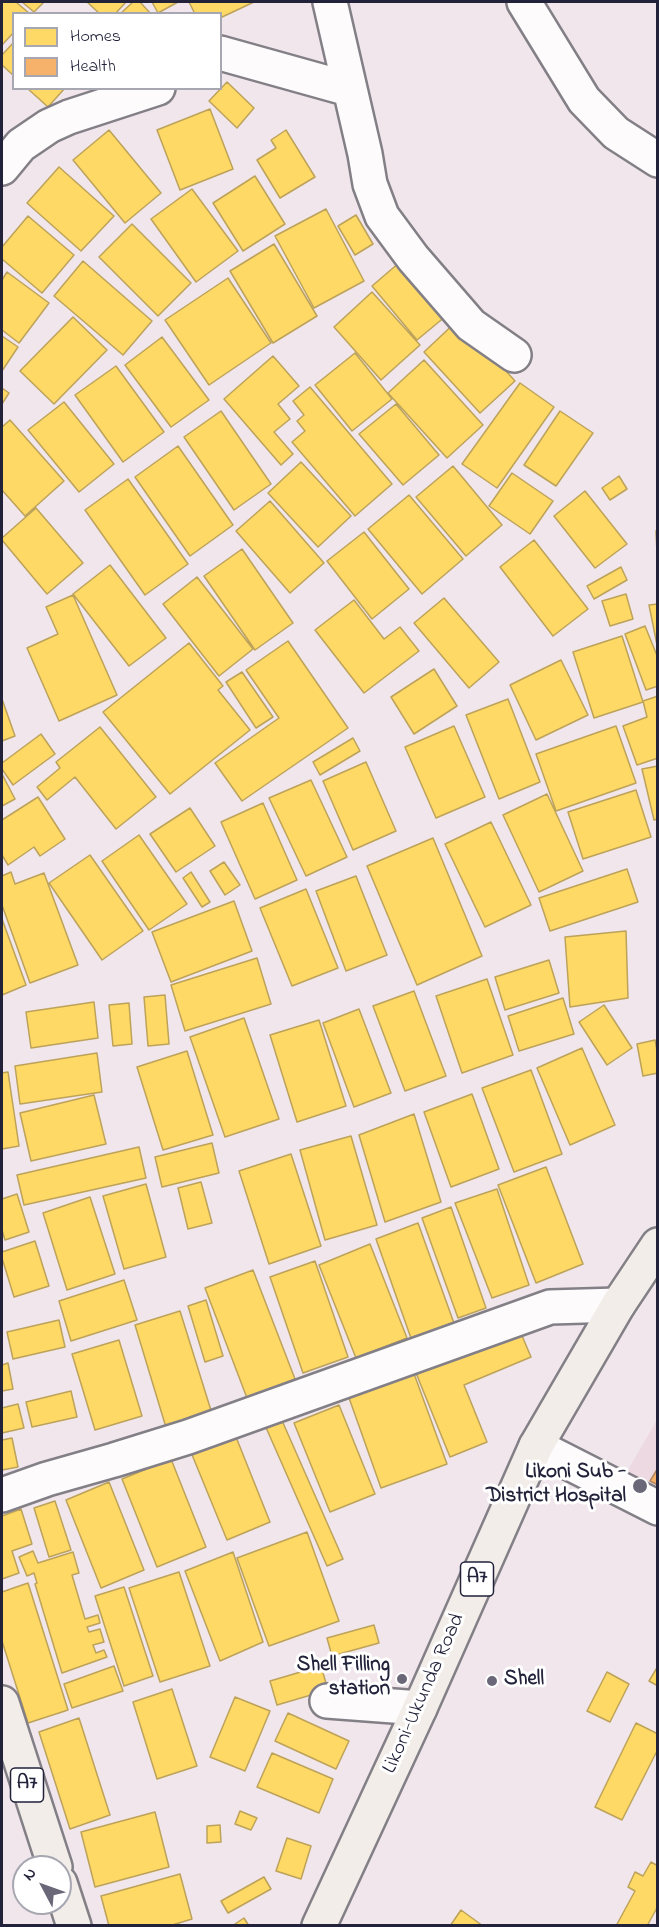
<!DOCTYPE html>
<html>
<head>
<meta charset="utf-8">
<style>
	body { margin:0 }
	#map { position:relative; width:659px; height:1927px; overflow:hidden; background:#f0e6eb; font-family:"Indie Flower",sans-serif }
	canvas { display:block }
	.frame { position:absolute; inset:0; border:3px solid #22223b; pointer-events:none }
	.legend { position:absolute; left:12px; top:12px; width:210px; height:78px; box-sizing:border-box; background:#fff; border:2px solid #a7a7b1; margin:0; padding:8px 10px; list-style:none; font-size:18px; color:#22223b }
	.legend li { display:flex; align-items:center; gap:12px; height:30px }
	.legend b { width:30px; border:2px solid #a7a7b1 }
	.north { position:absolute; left:12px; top:1855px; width:60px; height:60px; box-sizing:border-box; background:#fff; border:2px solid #a7a7b1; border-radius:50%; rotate:311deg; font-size:16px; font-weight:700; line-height:24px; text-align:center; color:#22223b }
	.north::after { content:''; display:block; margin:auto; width:21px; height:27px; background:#6a6779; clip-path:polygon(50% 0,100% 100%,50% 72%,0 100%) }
</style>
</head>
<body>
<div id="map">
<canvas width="659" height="1927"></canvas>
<div class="frame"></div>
<ul class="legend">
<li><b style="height:16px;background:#ffd966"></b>Homes</li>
<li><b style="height:16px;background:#f6b26b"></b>Health</li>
</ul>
<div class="north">N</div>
</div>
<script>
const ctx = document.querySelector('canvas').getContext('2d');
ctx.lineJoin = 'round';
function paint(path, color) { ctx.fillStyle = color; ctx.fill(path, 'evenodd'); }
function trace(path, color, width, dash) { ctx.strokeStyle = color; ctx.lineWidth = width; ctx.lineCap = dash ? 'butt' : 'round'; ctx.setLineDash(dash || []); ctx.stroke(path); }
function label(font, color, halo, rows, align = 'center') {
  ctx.font = font + ' "Indie Flower",sans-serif'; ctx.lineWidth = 6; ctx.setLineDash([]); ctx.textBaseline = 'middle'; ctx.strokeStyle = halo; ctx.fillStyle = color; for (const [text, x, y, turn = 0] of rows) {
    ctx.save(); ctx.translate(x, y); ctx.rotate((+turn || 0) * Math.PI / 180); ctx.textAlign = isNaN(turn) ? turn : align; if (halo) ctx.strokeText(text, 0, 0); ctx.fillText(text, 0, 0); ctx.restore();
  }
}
const built = new Path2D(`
	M657 1420V1526L615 1504 629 1468Z`);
const homes = new Path2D(`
	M2 2H16L30 14H14V32L2 45Z
	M22 2H44L34 12Z
	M87 2H126L115 14H100Z
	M133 2H140L151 14H120Z
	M152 2H178L158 13Z
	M189 2H254L220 18V14H195Z
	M14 42V76L2 65V55Z
	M227 82 254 108 237 128 209 101Z
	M27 88H65L48 107Z
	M210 109 233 169 180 190 157 130Z
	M109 130 161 193 125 223 73 160Z
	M286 130 315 177 280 198 257 160 276 148 271 140Z
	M59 167 114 216 81 251 27 203Z
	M255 176 285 224 243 251 213 203Z
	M192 189 238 251 196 282 151 219Z
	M326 209 364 281 314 308 275 236Z
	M356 215 373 244 355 255 338 226Z
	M28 216 74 255 42 293 2 259V247Z
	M132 224 191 283 158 316 99 257Z
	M274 244 317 316 273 343 230 271Z
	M407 256 452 311 417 340 372 286Z
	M83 261 152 321 123 355 54 296Z
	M7 272 49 303 19 343 2 330V280Z
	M228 278 271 343 209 385 165 320Z
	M372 292 420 345 381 380 334 327Z
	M73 317 107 350 54 404 20 371Z
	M459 319 515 381 480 413 424 352Z
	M2 336 18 347 2 371Z
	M162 337 209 400 171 427 125 365Z
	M355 353 392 399 352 431 315 385Z
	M273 356 299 386 278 404 290 419 274 432 293 454 281 465 224 399Z
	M424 360 483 425 447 458 388 393Z
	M116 366 164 432 123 462 75 395Z
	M520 383 554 407 497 488 462 464Z
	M310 387 392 484 355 516 292 442 305 431 297 421 304 415 293 401Z
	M2 388 9 393 2 404Z
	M64 402 114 464 79 492 28 430Z
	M396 404 439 455 403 485 359 434Z
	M221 411 271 484 234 510 184 437Z
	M560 411 593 433 556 486 524 465Z
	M10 420 64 481 25 516 2 490V427Z
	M178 446 233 525 190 556 135 477Z
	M301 462 351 516 318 547 268 493Z
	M453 466 502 525 466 556 416 497Z
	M512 473 553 501 530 534 489 506Z
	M619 476 627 489 610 500 602 488Z
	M128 479 188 564 145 595 85 510Z
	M585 491 627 544 595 568 554 516Z
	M409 495 463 559 422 594 368 529Z
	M270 501 324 563 290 593 236 531Z
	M36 508 83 563 47 594 2 540V538Z
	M658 530V574L656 531Z
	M364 532 409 589 372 619 327 561Z
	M534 540 588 609 553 636 500 567Z
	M242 549 293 623 255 650 204 576Z
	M110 565 166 638 129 666 73 594Z
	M621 567 627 580 594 599 587 586Z
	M197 577 253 649 219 676 163 604Z
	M626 594 633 619 610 626 602 601Z
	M73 595 117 695 59 721 27 648 58 634 46 607Z
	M444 598 499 662 469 688 414 623Z
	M354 600 384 639 400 627 419 651 364 693 315 630Z
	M658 604V650L649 605Z
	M645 626 658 658V686L646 690 625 634Z
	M622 636 643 702 594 718 573 652Z
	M288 641 348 728 242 801 215 763 279 718 246 670Z
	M189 643 223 686 218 690 250 730 170 794 103 712Z
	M561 660 588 715 536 740 510 685Z
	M434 669 457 706 414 734 391 697Z
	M242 672 273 717 256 728 226 682Z
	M658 696V758L637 765 623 726 647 717 643 701Z
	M2 699 15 736 2 741Z
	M508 699 540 782 499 799 466 715Z
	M454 726 485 797 436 818 405 747Z
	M616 726 636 783 556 811 536 754Z
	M100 727 156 797 116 829 75 777 47 800 37 787 60 768 56 762Z
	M41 734 55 754 13 785 2 769V763Z
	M353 738 360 751 320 775 313 762Z
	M366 762 396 831 353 850 323 781Z
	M658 766V819L654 820 642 769Z
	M2 774 15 799 2 806Z
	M311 780 347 857 306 876 269 798Z
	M636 790 651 837 583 859 568 812Z
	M547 794 583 871 539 892 503 815Z
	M38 797 65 839 40 856 34 847 8 865 2 855V820Z
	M263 803 297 880 255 899 221 822Z
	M190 808 215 846 176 872 150 834Z
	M491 822 531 905 485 927 445 844Z
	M139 835 187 904 149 930 102 861Z
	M433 838 482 956 417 985 367 866Z
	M90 855 143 931 102 960 49 883Z
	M224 862 240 885 225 895 210 871Z
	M627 869 638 902 550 931 539 898Z
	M11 872 15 884 44 873 78 965 30 983 2 905V876Z
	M191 872 210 902 202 907 183 878Z
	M356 876 387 955 346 971 316 891Z
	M306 889 338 968 292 986 260 908Z
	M234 901 252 951 171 982 152 932Z
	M2 919 26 985 2 995Z
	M626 931 628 998 570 1007 565 937Z
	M257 958 271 1004 185 1031 171 985Z
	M549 960 559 993 505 1010 495 977Z
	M487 979 513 1055 462 1073 436 996Z
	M414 991 446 1076 405 1091 373 1006Z
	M165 995 169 1044 148 1046 144 997Z
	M563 998 574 1034 519 1051 508 1016Z
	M94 1002 98 1038 31 1048 26 1012Z
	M129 1003 132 1044 113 1046 109 1005Z
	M604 1005 632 1048 607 1065 579 1022Z
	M359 1009 391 1093 354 1107 323 1023Z
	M244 1018 279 1119 225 1137 190 1037Z
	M319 1020 346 1106 297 1122 270 1035Z
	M655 1040 658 1056V1073L643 1076 637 1044Z
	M582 1048 615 1125 570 1145 537 1068Z
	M187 1051 213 1135 163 1150 137 1067Z
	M97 1053 102 1092 20 1104 15 1066Z
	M531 1070 562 1154 514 1172 482 1088Z
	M8 1072 19 1146 2 1149V1073Z
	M472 1094 499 1169 451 1187 424 1112Z
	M94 1095 106 1144 31 1161 20 1113Z
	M414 1114 441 1202 385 1222 359 1135Z
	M351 1136 377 1225 325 1240 300 1150Z
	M212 1143 219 1173 162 1187 155 1157Z
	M139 1147 146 1178 24 1205 17 1175Z
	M291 1154 321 1246 269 1264 239 1171Z
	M546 1167 583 1264 536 1283 498 1185Z
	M201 1182 212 1223 188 1229 178 1188Z
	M146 1184 166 1257 124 1269 103 1196Z
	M497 1189 529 1285 492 1298 455 1203Z
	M17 1194 29 1232 5 1240 2 1230V1199Z
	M90 1197 115 1274 67 1290 43 1213Z
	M451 1207 486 1308 458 1318 422 1218Z
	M418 1223 455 1326 412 1341 376 1239Z
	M35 1241 49 1286 14 1297 2 1258V1252Z
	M370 1244 407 1338 356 1358 319 1265Z
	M315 1261 348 1357 303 1373 270 1277Z
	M253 1270 295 1379 247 1398 205 1288Z
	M124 1280 137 1320 71 1341 59 1301Z
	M206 1300 223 1356 205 1362 188 1306Z
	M180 1311 214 1420 168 1434 135 1325Z
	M59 1320 65 1347 13 1359 7 1332Z
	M520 1331 531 1357 464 1385 487 1442 450 1457 416 1373Z
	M119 1340 142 1416 95 1430 72 1354Z
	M8 1363 13 1389 2 1391V1365Z
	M413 1371 447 1464 381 1488 348 1395Z
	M71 1391 77 1417 32 1427 26 1402Z
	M18 1404 24 1428 2 1433V1408Z
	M339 1405 375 1494 330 1512 294 1423Z
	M280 1416 343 1559 327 1566 264 1423Z
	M232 1427 270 1522 227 1540 188 1445Z
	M12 1438 18 1467 2 1470V1440Z
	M171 1459 206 1547 157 1567 122 1479Z
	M109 1482 144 1570 101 1588 66 1500Z
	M55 1501 71 1550 49 1557 34 1508Z
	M21 1509 32 1544 12 1551 19 1573 2 1579V1516Z
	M307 1532 339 1621 269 1646 237 1558Z
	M33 1551 38 1563 73 1552 79 1573 72 1575 85 1619 98 1615 100 1623 87 1627 89 1632 100 1629 104 1642 93 1645 96 1653 104 1650 107 1657 62 1673 35 1584 37 1583 34 1573 27 1576 19 1557Z
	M233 1552 263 1642 220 1661 185 1571Z
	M179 1572 210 1666 160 1682 129 1588Z
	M28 1583 68 1710 28 1723 2 1641V1592Z
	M124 1587 153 1676 124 1686 95 1596Z
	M374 1625 379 1643 332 1656 327 1638Z
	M114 1666 123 1691 72 1708 64 1684Z
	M321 1666 328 1690 277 1705 270 1681Z
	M658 1666V1686L649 1681Z
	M607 1672 629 1684 610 1722 587 1711Z
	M172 1689 197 1766 157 1779 133 1702Z
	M235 1697 270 1711 245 1771 210 1757Z
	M288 1713 349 1741 336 1769 275 1741Z
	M79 1718 110 1815 70 1829 39 1732Z
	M636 1723 658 1734V1749L622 1820 595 1807Z
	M272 1753 333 1779 319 1813 257 1787Z
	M240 1811 257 1818 251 1830 235 1824Z
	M155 1812 169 1867 95 1887 81 1832Z
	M220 1825 221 1842 207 1843V1826Z
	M287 1838 311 1846 301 1879 276 1871Z
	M651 1862 658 1866V1906L647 1926H616L635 1891 628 1887 635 1872 643 1876Z
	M180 1874 192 1919 169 1926H109L101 1896Z
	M264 1877 271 1889 228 1913 221 1901Z
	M461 1910 483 1926H450Z
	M244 1918 249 1926H232Z`);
const health = new Path2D(`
	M658 1468V1485L650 1481Z`);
const minor = new Path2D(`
	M330 2 365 154 370 184 382 216 413 258 471 325 514 355
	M524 2 584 100 616 133 658 160
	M220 53 349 89
	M2 168 21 145 49 126 69 117 158 88
	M536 1446 658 1508
	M2 1495 47 1479 114 1460 188 1437 550 1307 618 1305
	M327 1701 420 1708`);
const highway = new Path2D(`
	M2 1703 55 1867
	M60 1883 74 1926
	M319 1926 420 1708 536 1446 618 1305 658 1245`);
const markers = [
	[640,1486,8,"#6a6779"],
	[402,1679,6,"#6a6779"],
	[492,1681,6,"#6a6779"]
];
const shields = [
	[477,1579,33],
	[27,1785,33]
];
const shieldNames = [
	["A7",477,1579],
	["A7",27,1785]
];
const poiNames = [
	["Likoni Sub -",626,1474],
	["District Hospital",626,1498],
	["Shell Filling",390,1667],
	["station",390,1691],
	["Shell",504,1681,"left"]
];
const streetNames = [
	["Likoni-Ukunda Road",425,1694,-66]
];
paint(built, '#edd9e2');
paint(homes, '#ffd966');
trace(homes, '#bda259', 1.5);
paint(health, '#f6b26b');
trace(health, '#b6875d', 1.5);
trace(minor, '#837f86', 38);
trace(highway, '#837f86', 38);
trace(minor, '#fdfbfc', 33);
trace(highway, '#f2ede8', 33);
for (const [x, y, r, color] of markers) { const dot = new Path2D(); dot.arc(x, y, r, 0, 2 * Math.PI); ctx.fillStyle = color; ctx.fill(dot); trace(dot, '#fff', 2); }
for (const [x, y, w] of shields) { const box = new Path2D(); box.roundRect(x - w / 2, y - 17, w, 34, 4.5); ctx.fillStyle = '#fff'; ctx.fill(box); trace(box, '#22223b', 1.5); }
label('bold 20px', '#22223b', null, shieldNames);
label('bold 21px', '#22223b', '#fff', poiNames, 'right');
label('21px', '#22223b', '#fff', streetNames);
</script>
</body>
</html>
